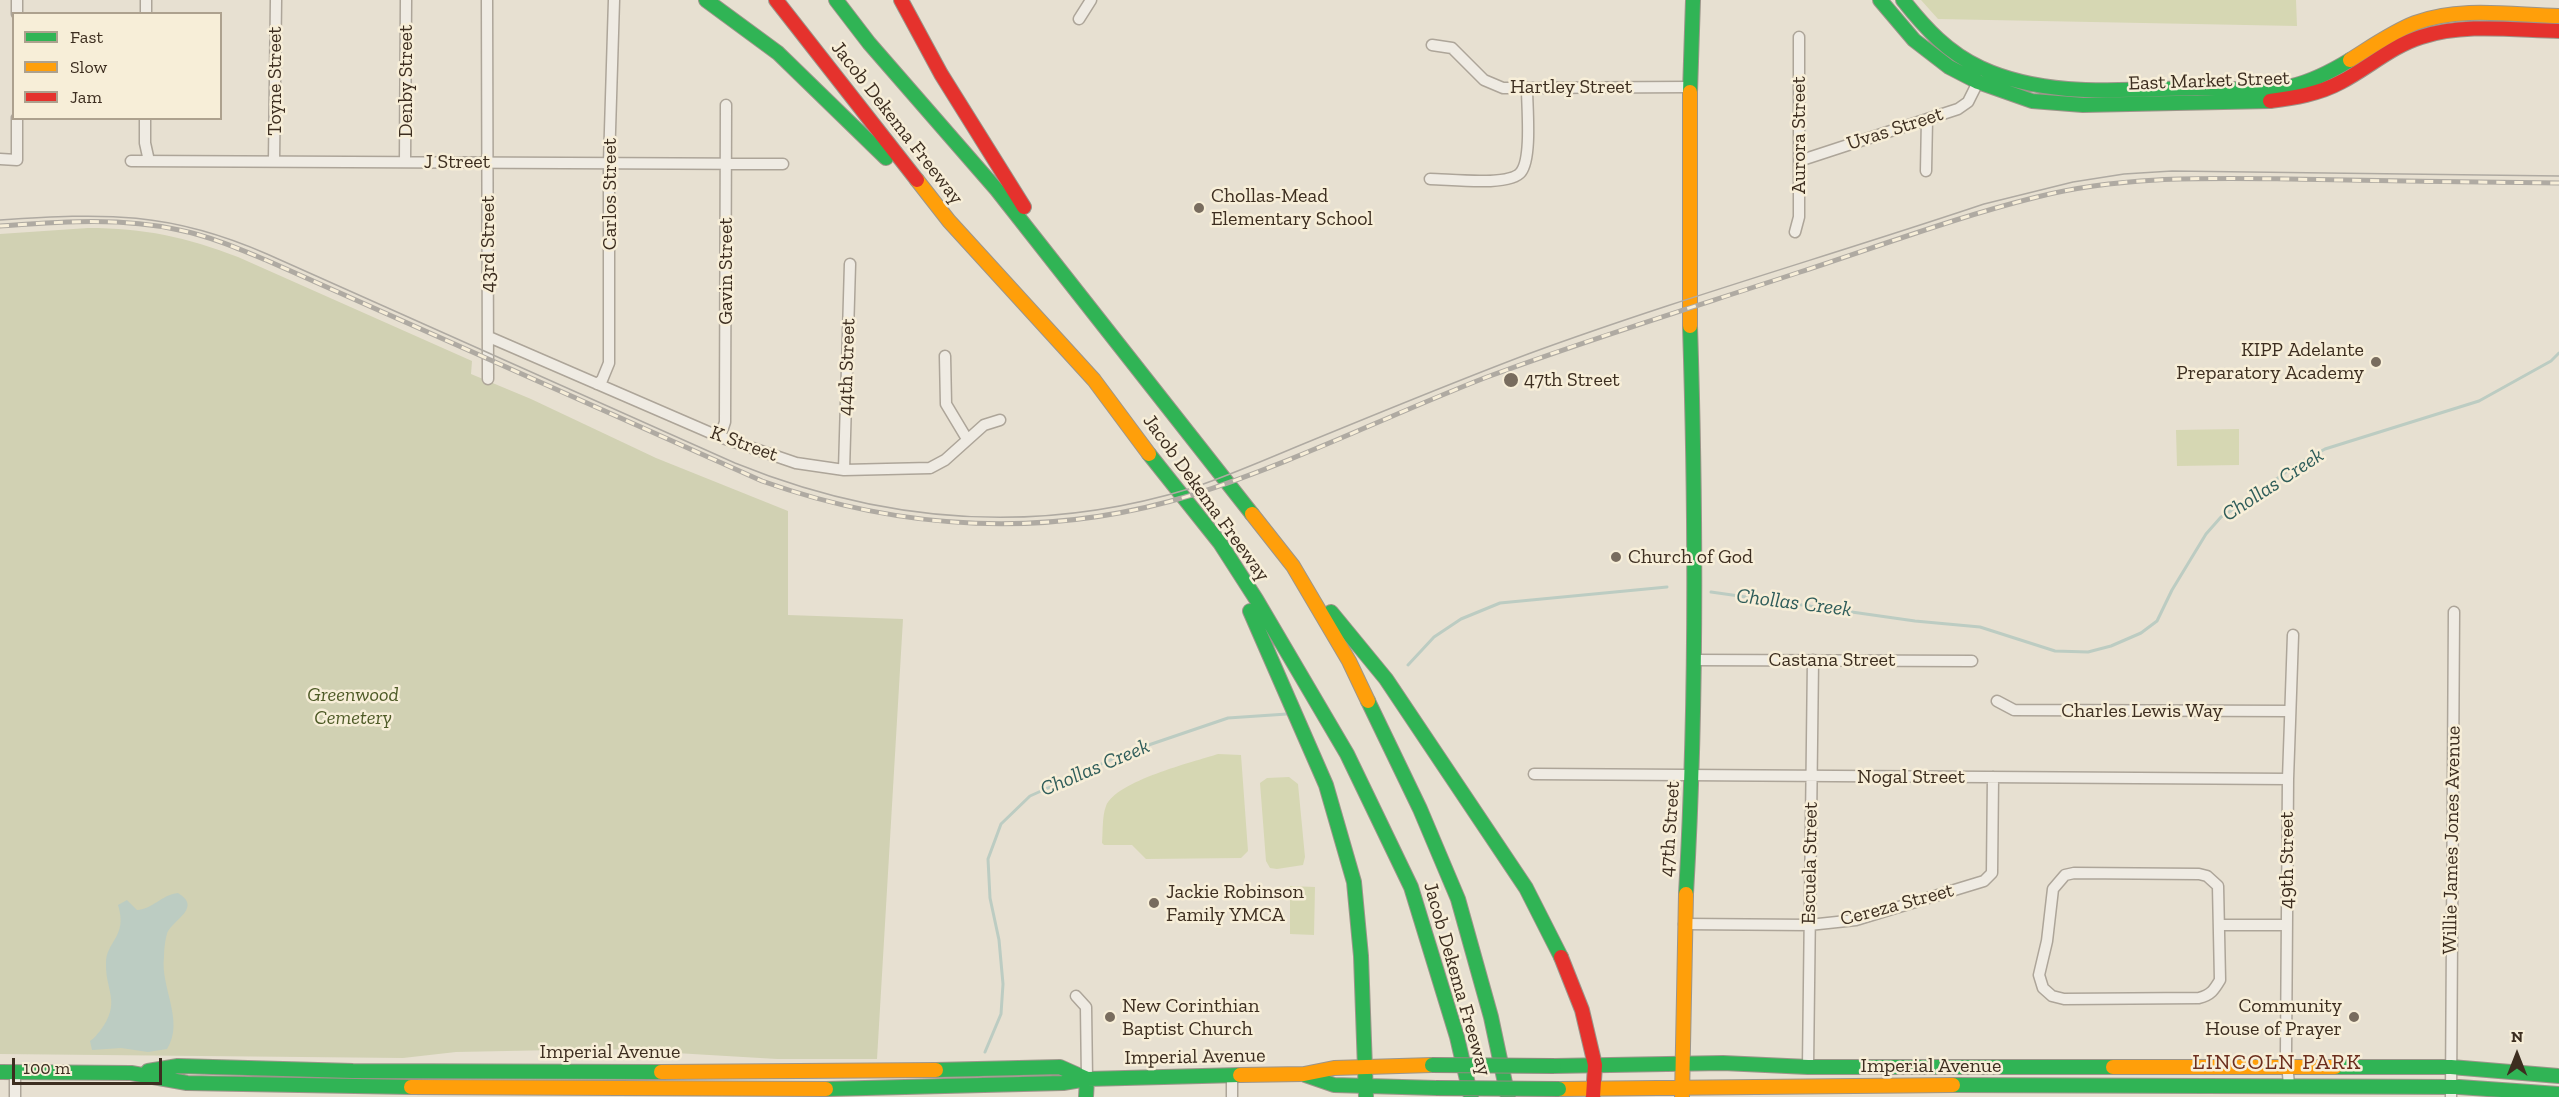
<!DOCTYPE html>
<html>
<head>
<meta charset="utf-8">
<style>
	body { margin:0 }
	#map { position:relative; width:2559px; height:1097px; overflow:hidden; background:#e7e0d1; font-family:"Zilla Slab",serif }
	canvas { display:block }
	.legend { position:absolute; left:12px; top:12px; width:210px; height:108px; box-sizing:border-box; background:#f7eed8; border:2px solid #ada18e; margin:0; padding:8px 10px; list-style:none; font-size:18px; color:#3d2e20 }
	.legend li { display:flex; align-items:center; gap:12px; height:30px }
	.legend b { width:30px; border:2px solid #ada18e }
	.north { position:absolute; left:2487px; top:1025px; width:60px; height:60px; -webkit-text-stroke:4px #f7eed8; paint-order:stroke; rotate:0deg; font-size:16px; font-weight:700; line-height:24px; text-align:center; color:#3d2e20 }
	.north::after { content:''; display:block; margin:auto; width:21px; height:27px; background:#3d2e20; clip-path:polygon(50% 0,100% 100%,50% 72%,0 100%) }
	.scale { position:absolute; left:12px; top:1058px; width:150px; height:27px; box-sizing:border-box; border:3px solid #3d2e20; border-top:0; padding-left:8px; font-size:18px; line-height:21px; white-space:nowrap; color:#3d2e20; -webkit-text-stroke:4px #f7eed8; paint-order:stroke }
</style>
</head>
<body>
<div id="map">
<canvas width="2559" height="1097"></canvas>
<ul class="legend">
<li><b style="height:8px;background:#30b455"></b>Fast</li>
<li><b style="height:8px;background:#ff9f0a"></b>Slow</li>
<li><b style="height:8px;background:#e5322d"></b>Jam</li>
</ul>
<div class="north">N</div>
<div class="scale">100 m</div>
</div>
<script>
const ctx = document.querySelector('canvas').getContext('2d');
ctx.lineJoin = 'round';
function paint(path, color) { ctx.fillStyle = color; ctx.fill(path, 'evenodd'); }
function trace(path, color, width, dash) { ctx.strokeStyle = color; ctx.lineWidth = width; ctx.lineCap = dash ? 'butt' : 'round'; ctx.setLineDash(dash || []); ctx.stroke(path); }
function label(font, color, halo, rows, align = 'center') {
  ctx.font = font + ' "Zilla Slab",serif'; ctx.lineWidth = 5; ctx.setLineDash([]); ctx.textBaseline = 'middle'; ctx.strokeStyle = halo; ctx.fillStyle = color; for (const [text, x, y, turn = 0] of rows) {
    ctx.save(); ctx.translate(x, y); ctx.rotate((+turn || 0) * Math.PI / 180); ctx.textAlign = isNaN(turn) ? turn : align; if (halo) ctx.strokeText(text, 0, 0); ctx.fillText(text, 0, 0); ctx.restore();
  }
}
const green = new Path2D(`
	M1921 0H2296L2297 26 1938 19Z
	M2239 429V465L2177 466 2176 430Z
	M1218 754 1241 755 1248 851 1241 858 1146 859 1132 845H1104L1102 843C1103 832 1102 816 1106 806 1116 781 1193 762 1218 754Z
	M1289 777 1298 784 1305 857 1303 865 1277 869 1270 868 1266 861 1260 783 1267 778Z
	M1290 886 1315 887 1314 935 1290 934Z`);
const cemetery = new Path2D(`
	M88 228C144 228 186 237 238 257L472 361 471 374 531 399 656 458 788 511V615L903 619 877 1059H777L608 1049 456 1052 403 1058 0 1054V234Z`);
const water = new Path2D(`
	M178 893C203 908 172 920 167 934 165 940 164 950 164 957 160 987 185 1021 167 1049L148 1052 121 1048 92 1050 90 1041C95 1038 96 1035 100 1031 122 1002 105 991 106 963 106 941 128 937 118 905L127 900 137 910C153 909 161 895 178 893Z`);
const stream = new Path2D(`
	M1711 592 1915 621 1980 627 2055 651 2088 652 2111 646 2141 633 2157 621 2172 590 2206 534 2221 517 2250 499 2294 466 2325 449 2479 401 2551 361 2559 353
	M1408 665 1434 637 1461 619 1500 603 1667 587
	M985 1052 1001 1014 1003 984 999 940 990 898 988 859 1001 824 1030 796 1128 752 1228 718 1287 714`);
const street = new Path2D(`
	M487 0 488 379
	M17 14V0
	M146 14V0
	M1079 19 1091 0
	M1432 45 1452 48 1484 80 1503 88 1690 87
	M145 118V143L149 161
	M0 159 17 160V118
	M131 161 783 164
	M274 161 276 0
	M1799 161 1958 109 1968 102 1978 82
	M405 162 406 0
	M1926 171 1927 119
	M1430 179C1449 179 1510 187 1521 172 1532 158 1527 107 1527 88
	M1795 232 1799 217V37
	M489 337 720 437 796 463 844 470 930 468 945 460 984 425 1000 420
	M945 356 946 404 967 439
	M597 384 602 380 609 363V163L614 0
	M720 437 725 422 726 105
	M844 470 850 264
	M1693 660 1972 661
	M1997 701 2014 710 2290 711
	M1534 774 2288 779
	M2074 873 2199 874 2207 876 2218 886 2220 980C2214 990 2211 995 2199 998L2064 999 2052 996 2043 988 2039 975 2047 941 2053 889 2065 875Z
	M1684 924 1809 925 1856 920 1984 881 1992 873 1993 777
	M2220 925H2287
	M1076 996 1086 1007 1087 1079
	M1808 1067 1813 660
	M2289 1085 2286 1052 2288 779 2293 635
	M15 1097V1072
	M1232 1097V1075
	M2451 1097 2454 612`);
const fast = new Path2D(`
	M706 0 778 53 886 158
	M836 0 869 43 997 190 1252 514
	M1880 0 1914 40 1949 67 1978 82 2032 101 2083 105 2270 101
	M1903 0C1925 28 1948 53 1981 68 2048 99 2125 89 2197 88 2228 88 2261 93 2292 86 2313 81 2332 71 2350 60
	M1690 92 1693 0
	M1149 454 1220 543 1256 599 1347 754 1411 887 1457 1037 1471 1097
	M1250 611 1326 785 1354 882 1361 956 1366 1097
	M1331 612 1386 679 1526 888 1561 957
	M1368 701 1420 809 1458 899 1491 1017 1508 1097
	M1686 894C1697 705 1696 515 1690 326
	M1554 1066 1723 1063 1808 1067H2113
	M2335 1067H2451L2559 1076
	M936 1070 1060 1067 1087 1079
	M148 1071 178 1066 353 1071 661 1072
	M0 1072 131 1073 187 1083 411 1087
	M1305 1075 1334 1085 1436 1088
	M1953 1085 2459 1087 2559 1094
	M826 1089 1063 1083 1087 1079 1240 1075
	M1086 1097 1087 1079`);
const slow = new Path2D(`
	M2350 60C2371 47 2392 32 2415 23 2460 6 2512 15 2559 16
	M917 180 949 221 1094 380 1149 454
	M1690 326V92
	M1252 514 1293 566 1349 661 1368 701
	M2113 1067H2335
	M661 1072 936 1070
	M1240 1075 1304 1074 1334 1068 1432 1065
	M411 1087 826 1089
	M1559 1089 1953 1085
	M1682 1097 1686 894`);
const jam = new Path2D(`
	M776 0 917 180
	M901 0 941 74 1024 207
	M2270 101C2294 98 2319 94 2341 82 2368 68 2392 46 2421 37 2465 23 2513 30 2559 31
	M1561 957 1582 1010 1595 1065 1593 1097`);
const tram = new Path2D(`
	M0 220C105 213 169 211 267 254L735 463C885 524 1036 536 1192 488 1231 475 1269 458 1308 442 1381 412 1454 382 1528 354 1678 299 1832 255 1984 204L2073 182 2124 174 2172 171 2559 176`);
const rail = new Path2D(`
	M0 226C59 222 120 217 179 230 209 236 237 248 266 260L762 481C902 531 1049 539 1192 495 1293 463 1389 415 1487 377 1589 339 1694 307 1797 273 1877 247 1956 217 2037 197 2120 176 2204 178 2288 179 2378 181 2469 182 2559 183`);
const fastBridge = new Path2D(`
	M1432 1065 1554 1066
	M1436 1088 1559 1089`);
const markers = [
	[1199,208,6,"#786c5e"],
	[2376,362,6,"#786c5e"],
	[1511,380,8,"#786c5e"],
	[1616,557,6,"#786c5e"],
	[1154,903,6,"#786c5e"],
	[1110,1017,6,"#786c5e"],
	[2354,1017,6,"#786c5e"]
];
const streetNames = [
	["Toyne Street",275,81,-90],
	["Denby Street",406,81,-90],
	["East Market Street",2209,81,-2],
	["Hartley Street",1571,87],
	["Jacob Dekema Freeway",897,123,52],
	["Uvas Street",1895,129,-18],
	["Aurora Street",1799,135,-90],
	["J Street",457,162],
	["Carlos Street",610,194,-90],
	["43rd Street",488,244,-90],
	["Gavin Street",726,271,-90],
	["44th Street",847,367,-88],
	["K Street",744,444,20],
	["Jacob Dekema Freeway",1206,498,54],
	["Castana Street",1832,660],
	["Charles Lewis Way",2142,711],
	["Nogal Street",1911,777],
	["47th Street",1670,829,-86],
	["Willie James Jones Avenue",2452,840,-89],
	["49th Street",2287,860,-90],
	["Escuela Street",1810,863,-89],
	["Cereza Street",1897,905,-15],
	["Jacob Dekema Freeway",1457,979,74],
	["Imperial Avenue",610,1052],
	["Imperial Avenue",1195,1057,-1],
	["Imperial Avenue",1931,1066]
];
const poiNames = [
	["Chollas-Mead",1211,196],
	["Elementary School",1211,219],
	["KIPP Adelante",2364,350,"right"],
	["Preparatory Academy",2364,373,"right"],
	["47th Street",1524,380],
	["Church of God",1628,557],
	["Jackie Robinson",1166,892],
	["Family YMCA",1166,915],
	["New Corinthian",1122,1006],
	["Baptist Church",1122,1029],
	["Community",2342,1006,"right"],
	["House of Prayer",2342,1029,"right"]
];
const parkNames = [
	["Greenwood",353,695],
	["Cemetery",353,718]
];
const waterNames = [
	["Chollas Creek",2273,485,-33],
	["Chollas Creek",1794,603,7],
	["Chollas Creek",1095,768,-23]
];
const quarterNames = [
	["LINCOLN PARK",2277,1063]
];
paint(green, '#d6d7b3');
paint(cemetery, '#d1d1b3');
paint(water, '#bcccc2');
trace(stream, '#bcccc2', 3);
trace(street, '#ada599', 13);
trace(fast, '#9c958a', 16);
trace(slow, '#9c958a', 16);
trace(jam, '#9c958a', 16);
trace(street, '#efebe3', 10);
trace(fast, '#30b455', 14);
trace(slow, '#ff9f0a', 14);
trace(jam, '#e5322d', 14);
trace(tram, '#afaaa2', 1.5);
trace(rail, '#afaaa2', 5);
trace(rail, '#f7eed8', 3, [9]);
trace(fastBridge, '#928b80', 16, []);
trace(fastBridge, '#30b455', 14);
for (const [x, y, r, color] of markers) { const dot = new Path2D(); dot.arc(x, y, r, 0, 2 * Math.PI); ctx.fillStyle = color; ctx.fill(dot); trace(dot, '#f7eed8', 2); }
label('20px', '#3d2e20', '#f7eed8', streetNames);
label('20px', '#3d2e20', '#f7eed8', poiNames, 'left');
label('italic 20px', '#4d5a26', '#f7eed8', parkNames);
label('italic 21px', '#2f5d5a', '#f7eed8', waterNames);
ctx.letterSpacing = '1.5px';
label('22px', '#6b2e1e', '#f7eed8', quarterNames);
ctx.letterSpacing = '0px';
</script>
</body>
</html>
